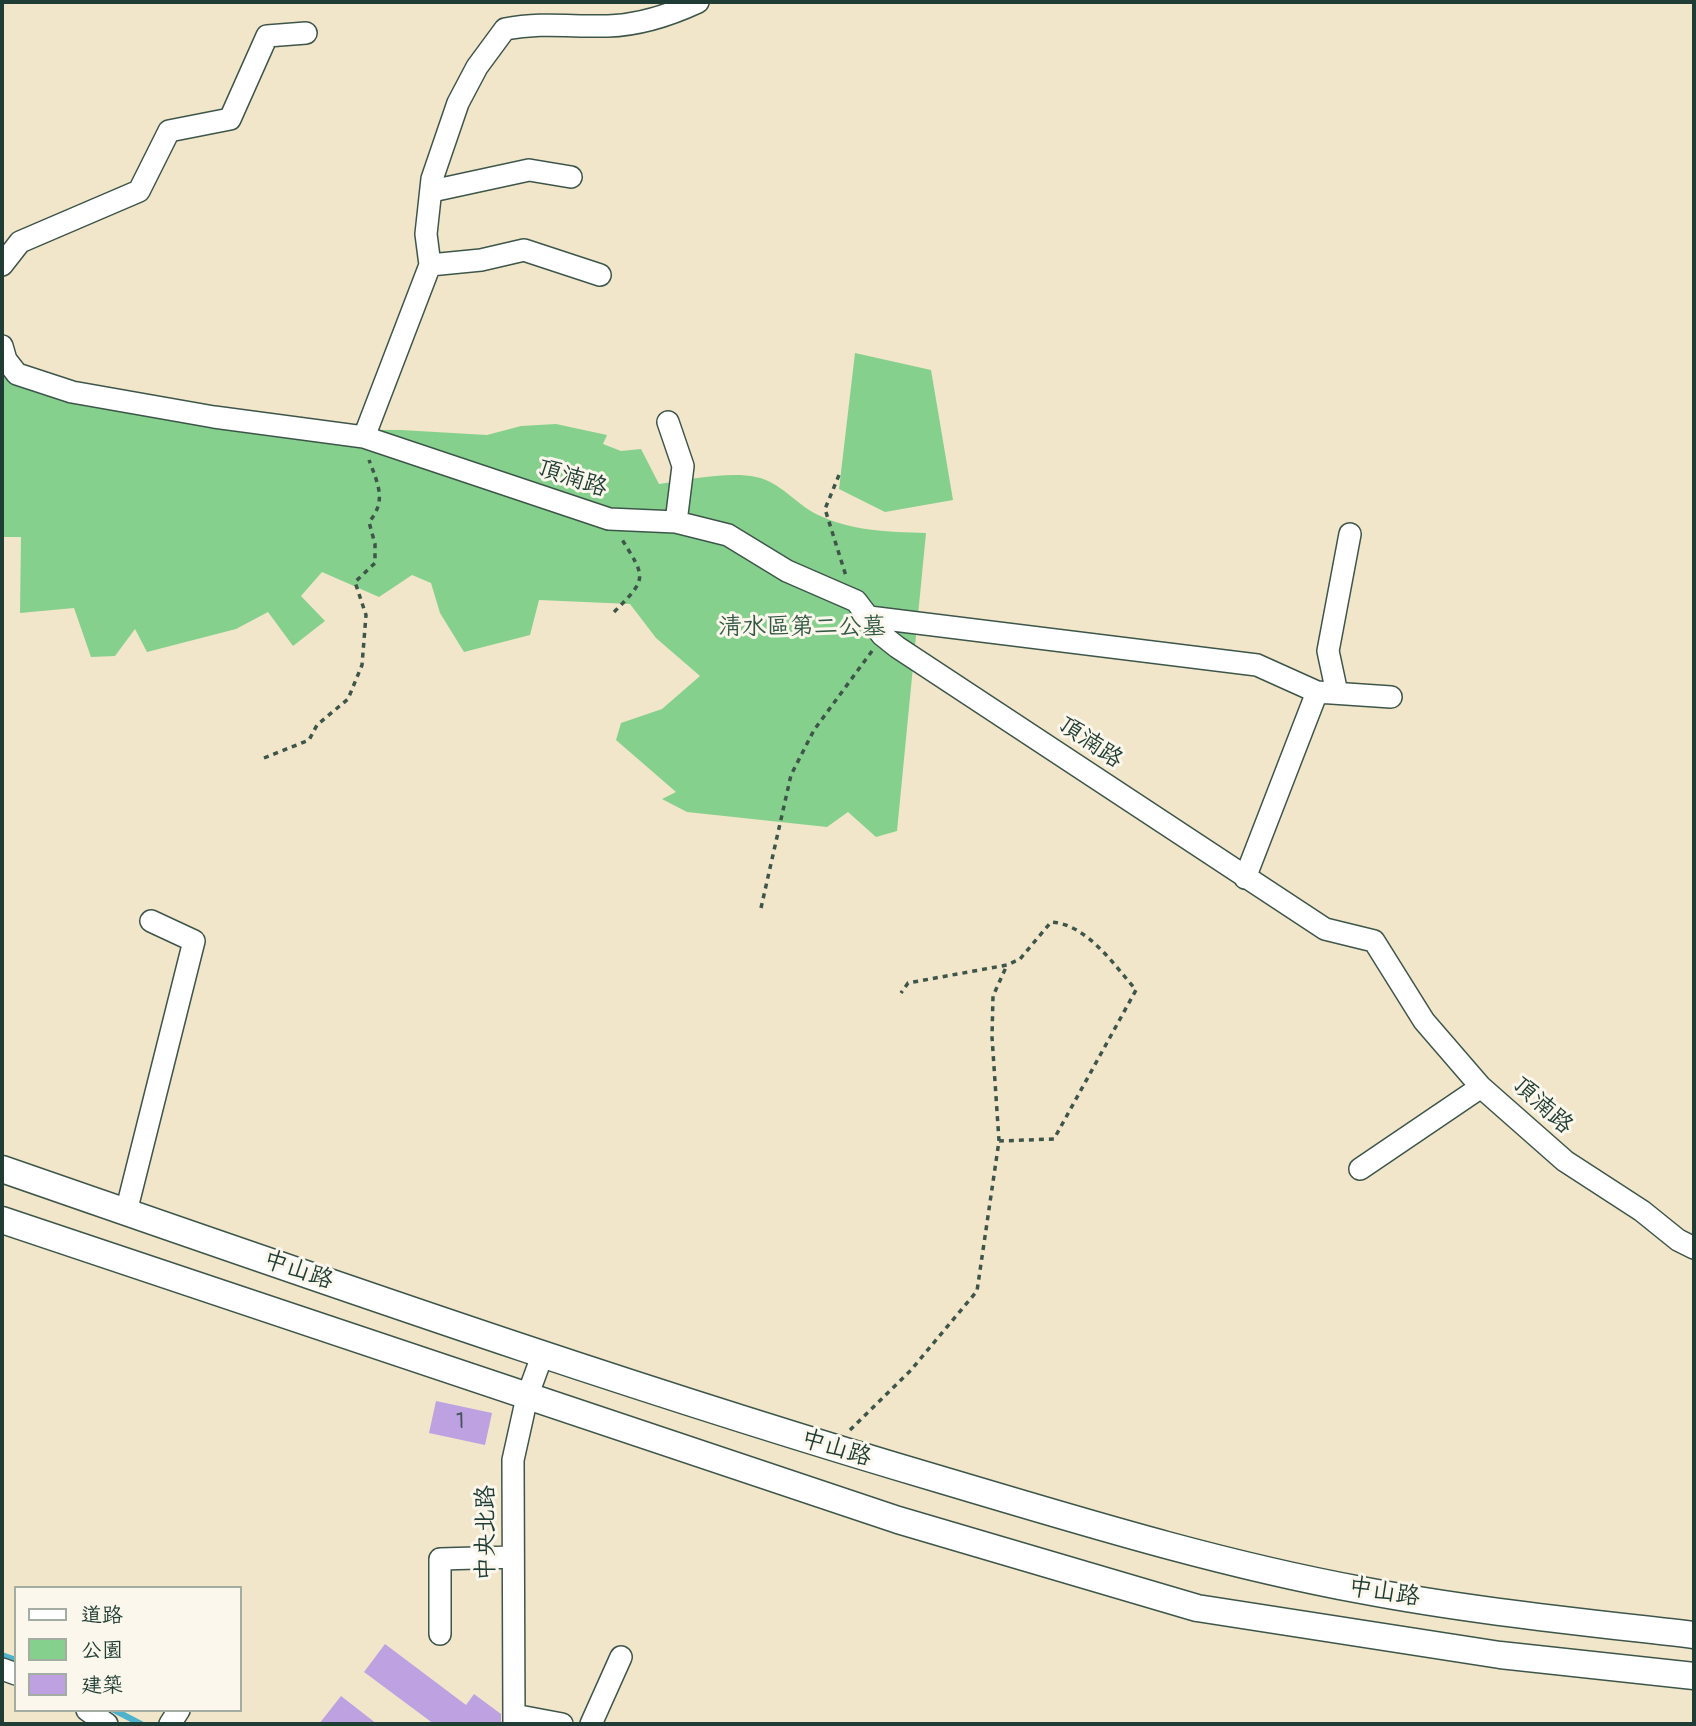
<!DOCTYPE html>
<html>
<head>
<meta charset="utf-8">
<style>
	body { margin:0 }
	#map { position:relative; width:1696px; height:1726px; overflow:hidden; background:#f1e6ca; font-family:Pangolin,"LXGW WenKai TC",sans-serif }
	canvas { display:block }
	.frame { position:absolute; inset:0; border:4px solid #1f3d34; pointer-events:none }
	.legend { position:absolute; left:14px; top:1586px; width:228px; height:126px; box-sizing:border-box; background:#fbf7ec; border:2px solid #a3ada2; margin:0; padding:9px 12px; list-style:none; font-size:21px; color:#1f3d34 }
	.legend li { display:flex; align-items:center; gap:14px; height:35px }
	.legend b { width:35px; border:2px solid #a3ada2 }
</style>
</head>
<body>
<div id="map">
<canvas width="1696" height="1726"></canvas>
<div class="frame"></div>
<ul class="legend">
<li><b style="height:9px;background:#fff"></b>道路</li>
<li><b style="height:19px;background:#86d08d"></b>公園</li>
<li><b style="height:19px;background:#bda1e1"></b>建築</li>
</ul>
</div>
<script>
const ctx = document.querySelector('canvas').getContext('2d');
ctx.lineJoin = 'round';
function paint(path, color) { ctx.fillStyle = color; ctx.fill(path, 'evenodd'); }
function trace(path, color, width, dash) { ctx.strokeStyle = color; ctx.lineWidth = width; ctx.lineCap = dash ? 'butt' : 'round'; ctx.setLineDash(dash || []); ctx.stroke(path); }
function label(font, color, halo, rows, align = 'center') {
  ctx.font = font + ' Pangolin,"LXGW WenKai TC",sans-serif'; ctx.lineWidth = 6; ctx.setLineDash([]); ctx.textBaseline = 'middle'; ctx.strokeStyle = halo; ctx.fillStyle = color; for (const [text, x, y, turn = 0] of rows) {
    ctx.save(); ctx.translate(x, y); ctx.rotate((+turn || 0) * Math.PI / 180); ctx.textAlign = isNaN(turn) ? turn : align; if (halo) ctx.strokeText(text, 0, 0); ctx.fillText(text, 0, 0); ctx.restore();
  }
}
const green = new Path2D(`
	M855 353 931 370 953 500 885 512 839 489Z
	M2 370 224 429 401 430 487 435 521 426 556 424 607 435 603 444 621 451 641 449 659 484C687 480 729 471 756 477 780 482 795 503 816 514 851 531 887 532 926 533L897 831 876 837 848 812 827 827 687 812 662 799 676 792 616 740 621 723 662 709 700 676 656 638 630 604 539 600 530 635 464 652 440 613 431 583 412 575 379 597 322 572 301 596 325 621 293 646 268 612 236 629 147 652 135 629 115 656 91 657 74 608 20 613 21 537H2Z`);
const stream = new Path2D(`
	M2 1655 16 1660
	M114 1710 141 1724`);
const building = new Path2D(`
	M436 1401 492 1413 485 1445 429 1433Z
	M385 1644 466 1705 474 1694 501 1714V1724H434L364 1672Z
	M341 1696 377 1724H319Z`);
const path = new Path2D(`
	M839 475 825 509 846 576
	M614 612C648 578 646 578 621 538
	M264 758 309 740 317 725 348 699 362 665 366 615 355 582 375 563V544L369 522C387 501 378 484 369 460
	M761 908 791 775 814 730 872 651
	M999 1141 992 1037 993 996 1007 965
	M850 1430 911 1370 977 1291 999 1141 1054 1139 1136 990C1114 965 1087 924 1051 922L1020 959 1007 965 908 983 901 993`);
const minor = new Path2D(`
	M432 191 529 170 571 177
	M2 265 20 242 139 191 169 131 230 119 267 36 306 33
	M430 265 481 260 524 250 600 275
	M2 346 6 360 17 374 72 392 214 417 364 437 609 519 676 522 728 535 787 571 856 601 882 635 897 647 1325 929 1374 941 1424 1021 1481 1087 1565 1161 1642 1211 1678 1240 1694 1248
	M668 422 683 466 676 522
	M364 437 430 265 426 234 432 179 458 103 477 67 505 29C542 22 572 27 608 26 639 25 670 15 698 2
	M869 617 1257 665 1317 692 1391 697
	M1337 693 1328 651 1350 534
	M1245 878 1317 692
	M1360 1169 1481 1087
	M126 1212 194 941 151 921
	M440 1634V1559L512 1557
	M2 1669 16 1674
	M87 1710 107 1724
	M514 1715 562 1724
	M170 1724 179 1710
	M514 1724 513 1460 527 1397 542 1356
	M591 1724 621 1657`);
const major = new Path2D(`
	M2 1169C314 1277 625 1387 942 1480 1080 1521 1220 1564 1361 1590 1471 1611 1583 1622 1694 1635
	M2 1220 898 1520 1197 1608 1500 1655 1694 1676`);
const numberNames = [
	["1",460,1423]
];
const streetNames = [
	["頂湳路",572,479,18],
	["頂湳路",1090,743,34],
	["頂湳路",1542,1106,42],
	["中山路",298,1271,19],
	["中山路",836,1449,17],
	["中央北路",487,1533,-90],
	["中山路",1384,1593,9]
];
const parkNames = [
	["清水區第二公墓",802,628]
];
paint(green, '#86d08d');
trace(stream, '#4eb2cd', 6);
paint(building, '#bda1e1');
trace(minor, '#3e564a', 24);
trace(major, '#3e564a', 29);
trace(path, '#3e564a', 3.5, [5, 5]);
trace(minor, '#fff', 21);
trace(major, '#fff', 26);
label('21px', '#46565f', null, numberNames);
label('24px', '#1f3d34', '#fbf7ec', streetNames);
label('24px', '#345a46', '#fbf7ec', parkNames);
</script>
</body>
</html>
